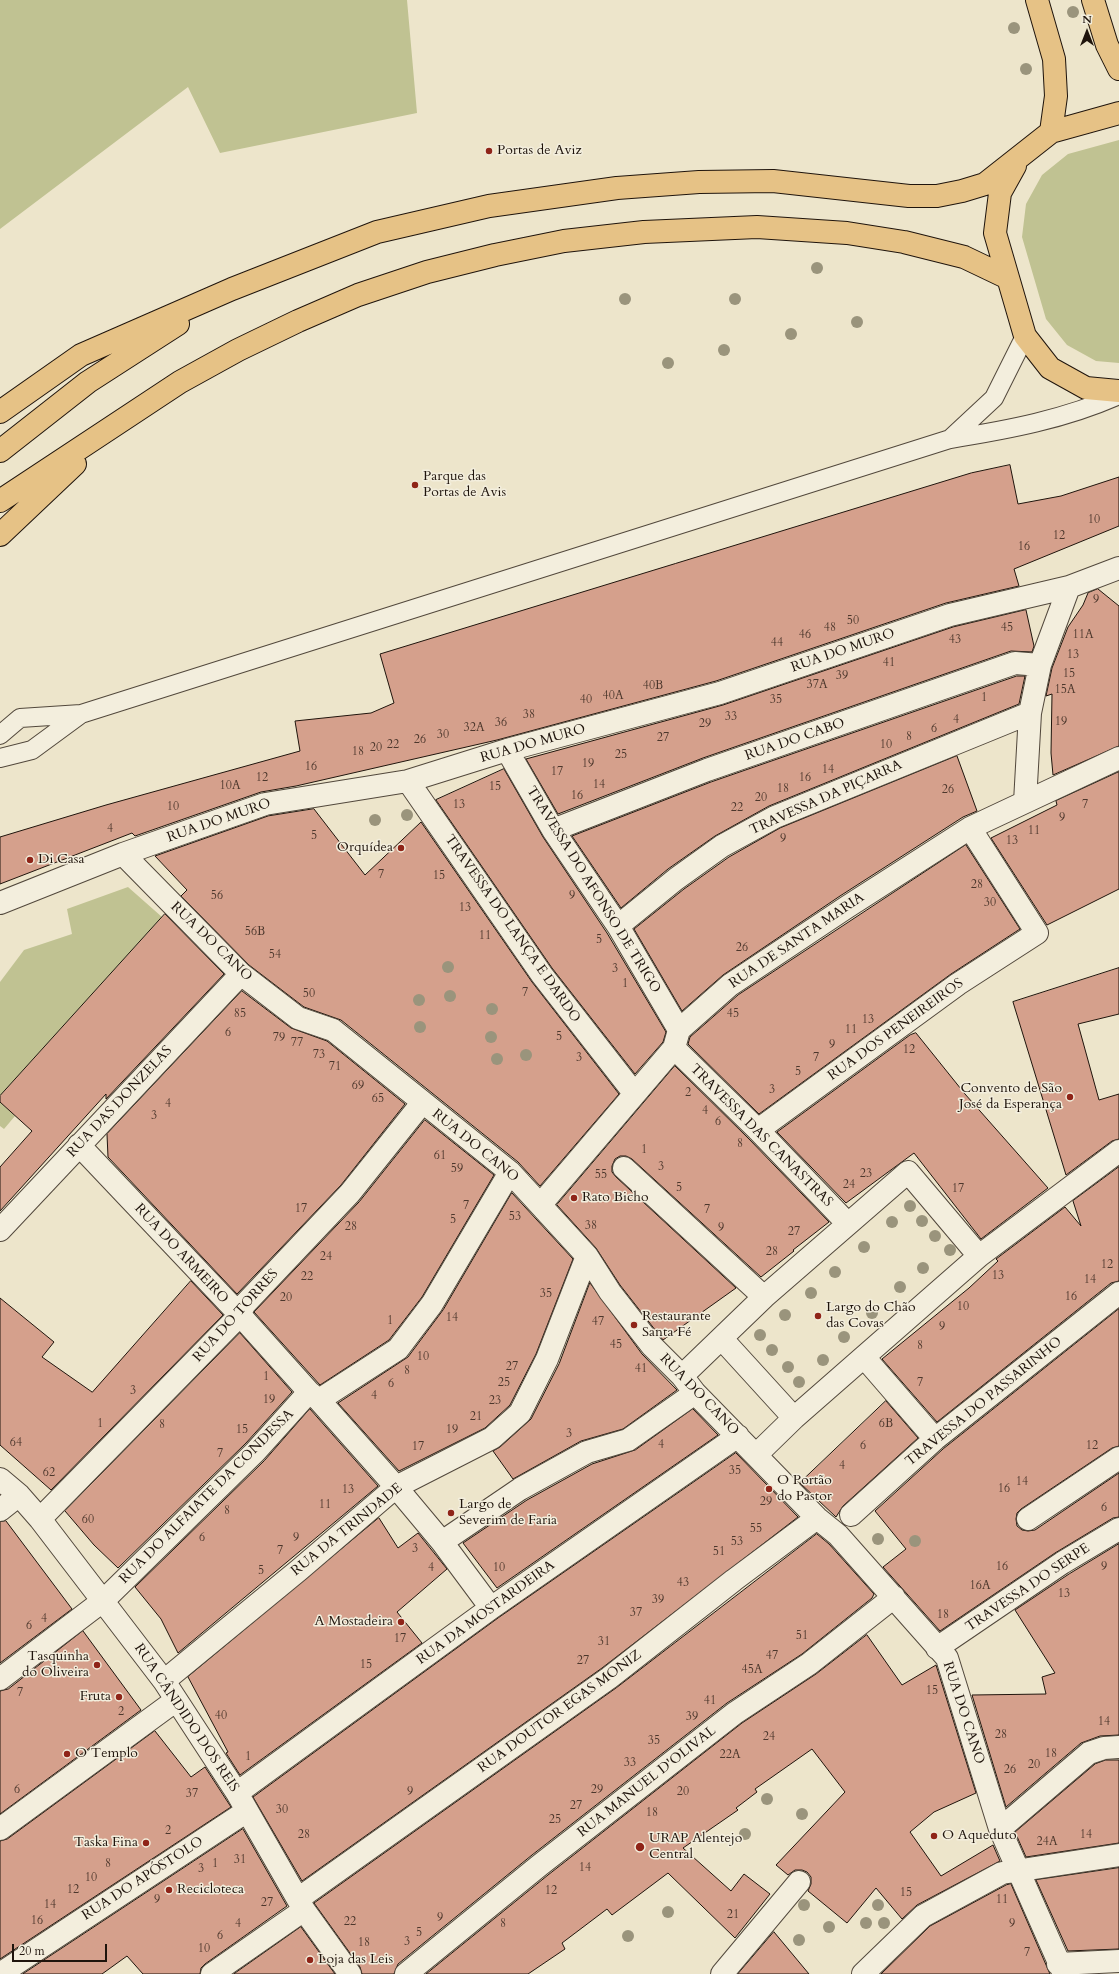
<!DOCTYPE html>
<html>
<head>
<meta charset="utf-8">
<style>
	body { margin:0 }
	#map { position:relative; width:1119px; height:1974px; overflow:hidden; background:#ede5cb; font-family:Cardo,serif }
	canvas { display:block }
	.north { position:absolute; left:1067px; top:12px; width:40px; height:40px; -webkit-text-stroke:3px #f3eedd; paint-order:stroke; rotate:0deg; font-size:11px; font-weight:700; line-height:16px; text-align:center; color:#1f140c }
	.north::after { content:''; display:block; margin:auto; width:14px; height:18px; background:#1f140c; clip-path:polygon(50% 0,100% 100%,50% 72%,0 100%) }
	.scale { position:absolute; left:12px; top:1944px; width:95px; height:18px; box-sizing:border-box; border:2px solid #1f140c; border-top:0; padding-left:5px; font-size:12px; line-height:14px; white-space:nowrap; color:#1f140c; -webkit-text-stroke:3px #f3eedd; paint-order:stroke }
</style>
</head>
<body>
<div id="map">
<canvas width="1119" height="1974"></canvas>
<div class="north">N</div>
<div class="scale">20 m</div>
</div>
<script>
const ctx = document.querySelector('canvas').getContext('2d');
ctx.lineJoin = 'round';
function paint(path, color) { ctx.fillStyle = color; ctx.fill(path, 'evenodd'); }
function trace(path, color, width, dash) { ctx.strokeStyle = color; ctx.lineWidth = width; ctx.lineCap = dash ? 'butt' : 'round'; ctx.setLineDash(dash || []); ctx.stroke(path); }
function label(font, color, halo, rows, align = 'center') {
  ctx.font = font + ' Cardo,serif'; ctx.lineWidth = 3; ctx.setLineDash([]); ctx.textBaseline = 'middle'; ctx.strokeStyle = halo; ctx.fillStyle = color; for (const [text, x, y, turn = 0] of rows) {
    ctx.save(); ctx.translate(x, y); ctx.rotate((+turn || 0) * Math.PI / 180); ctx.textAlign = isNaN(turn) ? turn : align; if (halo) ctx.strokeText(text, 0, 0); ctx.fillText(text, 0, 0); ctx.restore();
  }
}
const green = new Path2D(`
	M0 0H407L417 113 220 153 188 87 0 229Z
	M1119 140V363L1096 361 1067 345 1046 319 1022 237 1026 204 1042 175 1068 154Z
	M128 887 162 917 0 1096V982L24 950 72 934 67 909Z
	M0 1102 15 1116 4 1129 0 1126Z`);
const building = new Path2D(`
	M1010 465 1018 504 1061 496 1119 477V526L1014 569 1019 586 946 603 716 681 497 740 296 786 261 792 135 836 132 833 0 884V837L106 805 300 751 295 721 371 713 394 703 380 654 971 473Z
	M1098 589 1119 606V746L1053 775 1051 753 1052 694 1046 696 1052 668 1068 627 1083 605 1088 593Z
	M1026 610 1034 646 1032 652 1011 651 703 758 558 814 526 759 723 705 953 627Z
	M1017 676H1025L1019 704 769 806 715 836 668 869 621 908 572 836 711 782Z
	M957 756 977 811 963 817 840 896 723 975 682 1011 634 929 684 889 729 857 780 828Z
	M504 769 543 837 607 933 666 1032 663 1042 635 1074 552 968 436 800Z
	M1119 772V889L1047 925 991 838 1057 805 1056 801Z
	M314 809 365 875 421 822 532 982 619 1094 540 1186 518 1162 341 1020 304 1007 249 965 181 896 187 890 155 856 268 816Z
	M966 845 1020 929 951 974 759 1114 688 1044 690 1037 738 995Z
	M165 914 224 974 106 1099V1094L0 1211V1167L32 1131 0 1102V1096Z
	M1119 968V1014L1078 1024 1099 1100 1119 1094V1139L1112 1141 1066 1175 1013 1002Z
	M242 991 291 1028 327 1041 405 1104 341 1185 237 1294 108 1157 107 1134Z
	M916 1033 965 1094 1048 1188 981 1239 914 1153 846 1203 777 1132 910 1035Z
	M675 1066 749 1139 829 1222 793 1250 794 1251 761 1277 632 1159 626 1156H620L615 1159 612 1166V1172L616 1177 736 1288 663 1340 620 1285 596 1248 557 1205Z
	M425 1120 494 1175 422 1297 389 1340 320 1385 254 1312 359 1202Z
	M1119 1167V1281L1111 1283 937 1422 882 1359 969 1288 998 1261 996 1259 1065 1207 1081 1226 1073 1201Z
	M512 1193 573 1259 536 1354 510 1405 485 1428 399 1471 338 1403 408 1357 443 1310Z
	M191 1281 223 1315 51 1490 0 1445V1298L54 1342 42 1357 92 1392Z
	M590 1283 642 1354 677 1390 623 1429 581 1441 513 1479 493 1451 500 1447 531 1419 559 1364Z
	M1119 1309V1446L1112 1448 1021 1509 1017 1513 1016 1519 1017 1526 1022 1530 1028 1531 1035 1530 1119 1473V1517L1113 1518 1055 1553 940 1631 883 1567 906 1549 875 1511 943 1449Z
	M240 1333 292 1392 246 1443 118 1568 94 1545 65 1511Z
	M886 1401 918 1438 843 1506 836 1517 800 1483Z
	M310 1409 378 1486 178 1653 161 1619 135 1587 264 1461Z
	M693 1409 718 1435 497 1588 463 1543 527 1500 592 1464 635 1450Z
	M736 1453 798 1517 602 1668 302 1881 253 1797 498 1618Z
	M379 1518 398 1548 418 1533 447 1569 397 1612 422 1643 240 1775 226 1753 228 1752 188 1677Z
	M6 1521 72 1609 0 1663V1522Z
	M817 1534 829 1544 874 1594 872 1598 802 1654 727 1703 532 1855 398 1964 394 1974H362L360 1967 314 1903 616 1688Z
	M1119 1544V1735L1100 1736 1081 1743 1006 1807 972 1695 1046 1694 1042 1677 1055 1673 1015 1610 1069 1574Z
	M83 1631 141 1710 0 1814V1691L8 1689Z
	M867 1635 902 1685 936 1665 976 1793 934 1812 910 1832 941 1876 993 1845 1000 1861 917 1905 902 1919 876 1888 847 1923 808 1891 811 1884V1877L807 1872 802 1870H795L788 1875 776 1865 845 1792 812 1749 755 1789 757 1792 736 1808 738 1810 683 1848 731 1891 744 1874 770 1894 735 1938 668 1873 612 1915 607 1909 562 1943 565 1949 528 1974H426L548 1875 742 1723 816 1674Z
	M155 1731 191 1777 205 1767 231 1807 0 1959V1841L7 1839Z
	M1106 1760H1119V1843L1026 1857 1015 1832 1095 1764Z
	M243 1829 287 1906 205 1964 201 1968 200 1974H143L127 1956 102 1974H23Z
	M1119 1868V1949L1068 1951 1036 1880Z
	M1011 1884 1050 1974H881L930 1926 1006 1885Z
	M301 1927 335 1974H234Z
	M774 1932 809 1974H738Z`);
const service = new Path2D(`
	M950 439 994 398 1025 336
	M0 735 20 718 81 714 950 439C1007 430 1066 419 1119 395
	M0 758 32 750 81 714`);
const minor = new Path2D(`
	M507 750 553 830 618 926 679 1030
	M408 781 542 975 634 1093
	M1025 802 1030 713 1040 665 1069 587
	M553 830 707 770 1015 663 1040 665
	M123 854 241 974 298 1018 333 1030 510 1172 587 1256 610 1292 652 1346 682 1376 695 1393 817 1518 838 1535 947 1658 1000 1829 1064 1974
	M0 903 123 854 265 804 408 781 507 750 720 693 950 615 1069 587 1119 568
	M618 926 676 879 722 846 775 817 1030 713
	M674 1048 758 1130 848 1224
	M758 1130 958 984 1037 933 970 828
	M79 1145 240 1315 309 1392 319 1400 396 1487 442 1542 491 1608
	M624 1168 764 1297
	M541 1204 674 1048 679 1030 730 985 847 907 970 828 1119 758
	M0 1230 241 974
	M722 1339 794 1418
	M864 1357 935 1439
	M682 1376 764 1297 908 1172 979 1256
	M319 1400 398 1349 432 1304 510 1172
	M756 1455 794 1418 979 1256 1119 1151
	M0 1479 19 1495 40 1519 164 1681 237 1793 304 1910 350 1974
	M0 1510 19 1495
	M851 1515 935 1439 1119 1293
	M40 1519 240 1315 244 1305 350 1193 422 1103
	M1028 1519 1119 1458
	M442 1542 520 1489 587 1452 628 1440 695 1393
	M937 1648 1062 1563 1119 1529
	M0 1679 104 1600 255 1452 309 1392
	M164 1681 299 1570 396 1487 492 1438 520 1413 547 1359 587 1256
	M237 1793 491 1608 738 1436
	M0 1829 175 1701
	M1000 1829 1089 1753 1104 1748 1119 1747
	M298 1899 609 1678 734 1580 817 1518
	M1058 1964 1119 1961
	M0 1974 247 1811
	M212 1974 304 1910
	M406 1974 540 1865 735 1713 809 1664 894 1597
	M722 1974 799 1882
	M863 1974 923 1916 1002 1873 1119 1855`);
const primary = new Path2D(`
	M1037 0 1054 59 1056 96 1051 132
	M1093 0 1107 45 1119 69
	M1015 166 1000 193 995 233 1025 336 1050 368 1086 388 1119 391
	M0 412 81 355 232 289 377 232 489 206 617 188 699 182 773 181 909 196H937L962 191 985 184 1051 132 1119 113
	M0 451 88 382 178 324
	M0 501 180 382 238 350 298 321 358 295 427 272 495 255 564 241 644 232 757 227 847 233 904 242 964 257 1008 278
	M0 535 75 464`);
const trees = [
	[1073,12],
	[1014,28],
	[1026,69],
	[817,268],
	[625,299],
	[735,299],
	[857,322],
	[791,334],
	[724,350],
	[668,363],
	[407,815],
	[375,820],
	[448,967],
	[450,996],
	[419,1000],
	[492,1009],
	[420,1027],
	[491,1037],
	[526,1055],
	[497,1059],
	[910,1206],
	[922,1221],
	[892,1222],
	[935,1236],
	[864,1247],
	[950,1250],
	[923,1268],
	[835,1272],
	[900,1287],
	[811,1293],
	[872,1313],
	[785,1315],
	[760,1335],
	[844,1337],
	[772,1350],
	[823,1360],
	[788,1367],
	[799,1382],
	[878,1539],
	[915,1541],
	[767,1799],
	[802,1814],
	[745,1834],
	[804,1905],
	[878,1905],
	[668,1912],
	[866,1923],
	[884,1923],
	[829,1927],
	[628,1936],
	[799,1940]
];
const markers = [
	[489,151,4,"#8f2418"],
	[415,485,4,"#8f2418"],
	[401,848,4,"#8f2418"],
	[30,860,4,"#8f2418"],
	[1070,1097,4,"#8f2418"],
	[574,1198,4,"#8f2418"],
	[818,1316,4,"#8f2418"],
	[634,1325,4,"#8f2418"],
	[769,1489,4,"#8f2418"],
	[451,1513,4,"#8f2418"],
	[401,1622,4,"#8f2418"],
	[97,1665,4,"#8f2418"],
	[119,1697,4,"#8f2418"],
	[67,1754,4,"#8f2418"],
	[934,1836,4,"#8f2418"],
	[146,1843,4,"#8f2418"],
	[640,1847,5,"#8f2418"],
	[169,1890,4,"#8f2418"],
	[310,1960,4,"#8f2418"]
];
const numberNames = [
	["10",1094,520],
	["12",1059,536],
	["16",1024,547],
	["9",1096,600],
	["50",853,621],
	["48",830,628],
	["45",1007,628],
	["46",805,635],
	["11A",1083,635],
	["43",955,640],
	["44",777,643],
	["13",1073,655],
	["41",889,663],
	["15",1069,674],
	["39",842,676],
	["37A",817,685],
	["40B",653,686],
	["15A",1065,690],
	["40A",613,696],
	["1",984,698],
	["40",586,700],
	["35",776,700],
	["38",529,715],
	["33",731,717],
	["4",956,720],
	["19",1061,722],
	["36",501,723],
	["29",705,724],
	["32A",474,728],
	["6",934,729],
	["30",443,735],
	["8",909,737],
	["27",663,738],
	["26",420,740],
	["22",393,745],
	["10",886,745],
	["20",376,748],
	["18",358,752],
	["25",621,755],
	["19",588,764],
	["16",311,767],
	["14",828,770],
	["17",557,772],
	["12",262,778],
	["16",805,778],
	["14",599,785],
	["10A",230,786],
	["15",495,787],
	["18",783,789],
	["26",948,790],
	["16",577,796],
	["20",761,798],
	["13",459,805],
	["7",1085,805],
	["10",173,807],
	["22",737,808],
	["9",1062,818],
	["4",110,829],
	["11",1034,831],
	["5",314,836],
	["9",783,839],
	["13",1012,841],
	["7",381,875],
	["15",439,876],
	["28",977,885],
	["56",217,896],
	["9",572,896],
	["30",990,903],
	["13",465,908],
	["56B",255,932],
	["11",485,936],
	["5",599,940],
	["26",742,948],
	["54",275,955],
	["3",615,969],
	["1",625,984],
	["7",525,993],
	["50",309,994],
	["85",240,1014],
	["45",733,1014],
	["13",868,1020],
	["11",851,1030],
	["6",228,1033],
	["5",559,1037],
	["79",279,1038],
	["77",297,1043],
	["9",832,1045],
	["12",909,1050],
	["73",319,1055],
	["3",579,1058],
	["7",816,1058],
	["71",335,1067],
	["5",798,1072],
	["69",358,1086],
	["3",772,1090],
	["2",688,1093],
	["65",378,1099],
	["4",168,1104],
	["4",705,1111],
	["3",154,1116],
	["6",718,1122],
	["8",740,1144],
	["1",644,1150],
	["61",440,1156],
	["3",661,1167],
	["59",457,1169],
	["23",866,1174],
	["55",601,1175],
	["24",849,1185],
	["5",679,1188],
	["17",958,1189],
	["7",466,1206],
	["17",301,1209],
	["7",707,1210],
	["53",515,1217],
	["5",453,1220],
	["38",591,1226],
	["28",351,1227],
	["9",721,1228],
	["27",794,1232],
	["28",772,1252],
	["24",326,1257],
	["12",1107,1265],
	["13",998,1276],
	["22",307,1277],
	["14",1090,1280],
	["35",546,1294],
	["16",1071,1297],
	["20",286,1298],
	["10",963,1307],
	["14",452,1318],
	["1",390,1321],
	["47",598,1322],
	["9",942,1327],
	["45",616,1345],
	["8",920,1346],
	["10",423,1357],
	["27",512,1367],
	["41",641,1369],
	["8",407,1371],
	["1",266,1377],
	["25",504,1383],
	["7",920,1383],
	["6",391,1384],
	["3",133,1391],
	["4",374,1396],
	["19",269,1400],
	["23",495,1401],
	["21",476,1417],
	["1",100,1424],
	["6B",886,1424],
	["8",162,1425],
	["15",242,1430],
	["19",452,1430],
	["3",569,1434],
	["64",16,1443],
	["4",661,1445],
	["6",863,1446],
	["12",1092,1446],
	["17",418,1447],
	["7",220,1454],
	["4",842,1466],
	["35",735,1471],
	["62",49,1473],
	["14",1022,1482],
	["16",1004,1489],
	["13",348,1490],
	["29",766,1502],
	["11",325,1505],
	["6",1104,1508],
	["8",227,1511],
	["60",88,1520],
	["55",756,1529],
	["6",202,1538],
	["9",296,1538],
	["53",737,1542],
	["3",415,1549],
	["7",280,1551],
	["51",719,1552],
	["16",1002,1567],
	["9",1104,1567],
	["4",431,1568],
	["10",499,1568],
	["5",261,1571],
	["43",683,1583],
	["16A",980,1586],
	["13",1064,1594],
	["39",658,1600],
	["37",636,1613],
	["18",943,1615],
	["4",44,1619],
	["6",29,1626],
	["51",802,1636],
	["17",400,1639],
	["31",604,1642],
	["47",772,1656],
	["27",583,1661],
	["15",366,1665],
	["45A",752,1670],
	["15",932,1691],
	["7",20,1693],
	["41",710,1701],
	["2",121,1712],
	["40",221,1716],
	["39",692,1717],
	["14",1104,1722],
	["28",1001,1735],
	["24",769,1737],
	["35",654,1741],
	["18",1051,1754],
	["22A",730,1755],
	["1",248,1757],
	["33",630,1763],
	["20",1034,1765],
	["26",1010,1770],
	["6",17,1790],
	["29",597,1790],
	["9",410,1792],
	["20",683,1792],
	["37",192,1794],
	["27",576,1806],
	["30",282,1810],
	["18",652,1813],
	["25",555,1820],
	["2",168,1831],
	["28",304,1835],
	["14",1086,1835],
	["24A",1047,1842],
	["31",240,1860],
	["8",108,1864],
	["1",215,1864],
	["14",585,1868],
	["3",201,1869],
	["10",91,1878],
	["12",73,1890],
	["12",551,1891],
	["15",906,1893],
	["9",157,1900],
	["11",1002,1900],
	["27",267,1903],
	["14",50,1905],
	["21",733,1915],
	["9",440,1918],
	["16",37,1921],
	["22",350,1922],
	["4",238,1924],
	["8",503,1924],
	["9",1012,1924],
	["5",419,1933],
	["6",220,1936],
	["3",407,1942],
	["18",364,1943],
	["10",204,1949],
	["7",1027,1953]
];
const poiNames = [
	["Portas de Aviz",497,151],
	["Parque das",423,477],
	["Portas de Avis",423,493],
	["Orquídea",393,848,"right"],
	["Di Casa",38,860],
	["Convento de São",1062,1089,"right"],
	["José da Esperança",1062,1105,"right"],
	["Rato Bicho",582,1198],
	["Largo do Chão",826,1308],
	["das Covas",826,1324],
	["Restaurante",642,1317],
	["Santa Fé",642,1333],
	["O Portão",777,1481],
	["do Pastor",777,1497],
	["Largo de",459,1505],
	["Severim de Faria",459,1521],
	["A Mostadeira",393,1622,"right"],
	["Tasquinha",89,1657,"right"],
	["do Oliveira",89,1673,"right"],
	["Fruta",111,1697,"right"],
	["O Templo",75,1754],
	["O Aqueduto",942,1836],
	["URAP Alentejo",649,1839],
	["Central",649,1855],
	["Taska Fina",138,1843,"right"],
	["Recicloteca",177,1890],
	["Loja das Leis",318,1960]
];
const streetNames = [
	["RUA DO MURO",843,651,-19],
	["RUA DO CABO",795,740,-19],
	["RUA DO MURO",533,744,-16],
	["TRAVESSA DA PIÇARRA",826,798,-24],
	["RUA DO MURO",219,821,-19],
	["TRAVESSA DO AFONSO DE TRIGO",593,890,58],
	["TRAVESSA DO LANÇA E DARDO",512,929,55],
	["RUA DE SANTA MARIA",797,941,-34],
	["RUA DO CANO",211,942,44],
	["RUA DOS PENEIREIROS",896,1030,-36],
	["RUA DAS DONZELAS",120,1102,-47],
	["TRAVESSA DAS CANASTRAS",761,1136,45],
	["RUA DO CANO",475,1146,39],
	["RUA DO ARMEIRO",181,1254,47],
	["RUA DO TORRES",236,1316,-48],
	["RUA DO CANO",699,1395,46],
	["TRAVESSA DO PASSARINHO",984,1402,-39],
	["RUA DO ALFAIATE DA CONDESSA",207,1497,-45],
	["RUA DA TRINDADE",347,1530,-39],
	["TRAVESSA DO SERPE",1028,1588,-34],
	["RUA DA MOSTARDEIRA",486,1613,-36],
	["RUA DOUTOR EGAS MONIZ",560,1712,-36],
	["RUA DO CANO",963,1713,72],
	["RUA CÂNDIDO DOS REIS",186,1718,56],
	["RUA MANUEL D'OLIVAL",647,1782,-38],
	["RUA DO APÓSTOLO",143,1879,-33]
];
paint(green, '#c0c292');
paint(building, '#d5a08c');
trace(building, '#1f140c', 1);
trace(service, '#52483c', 20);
trace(minor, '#52483c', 24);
trace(primary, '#1f140c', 24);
trace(service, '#f3eedd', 18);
trace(minor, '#f3eedd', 22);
trace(primary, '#e6c286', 22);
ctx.fillStyle = '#9a947c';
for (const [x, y] of trees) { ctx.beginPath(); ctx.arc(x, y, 6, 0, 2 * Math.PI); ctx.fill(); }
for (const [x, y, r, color] of markers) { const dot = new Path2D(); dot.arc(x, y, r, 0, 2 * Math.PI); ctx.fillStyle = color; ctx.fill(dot); trace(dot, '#f3eedd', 1.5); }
label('12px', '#4c372c', null, numberNames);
label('14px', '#1f140c', '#f3eedd', poiNames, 'left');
label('14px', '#1f140c', '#f3eedd', streetNames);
</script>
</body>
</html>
